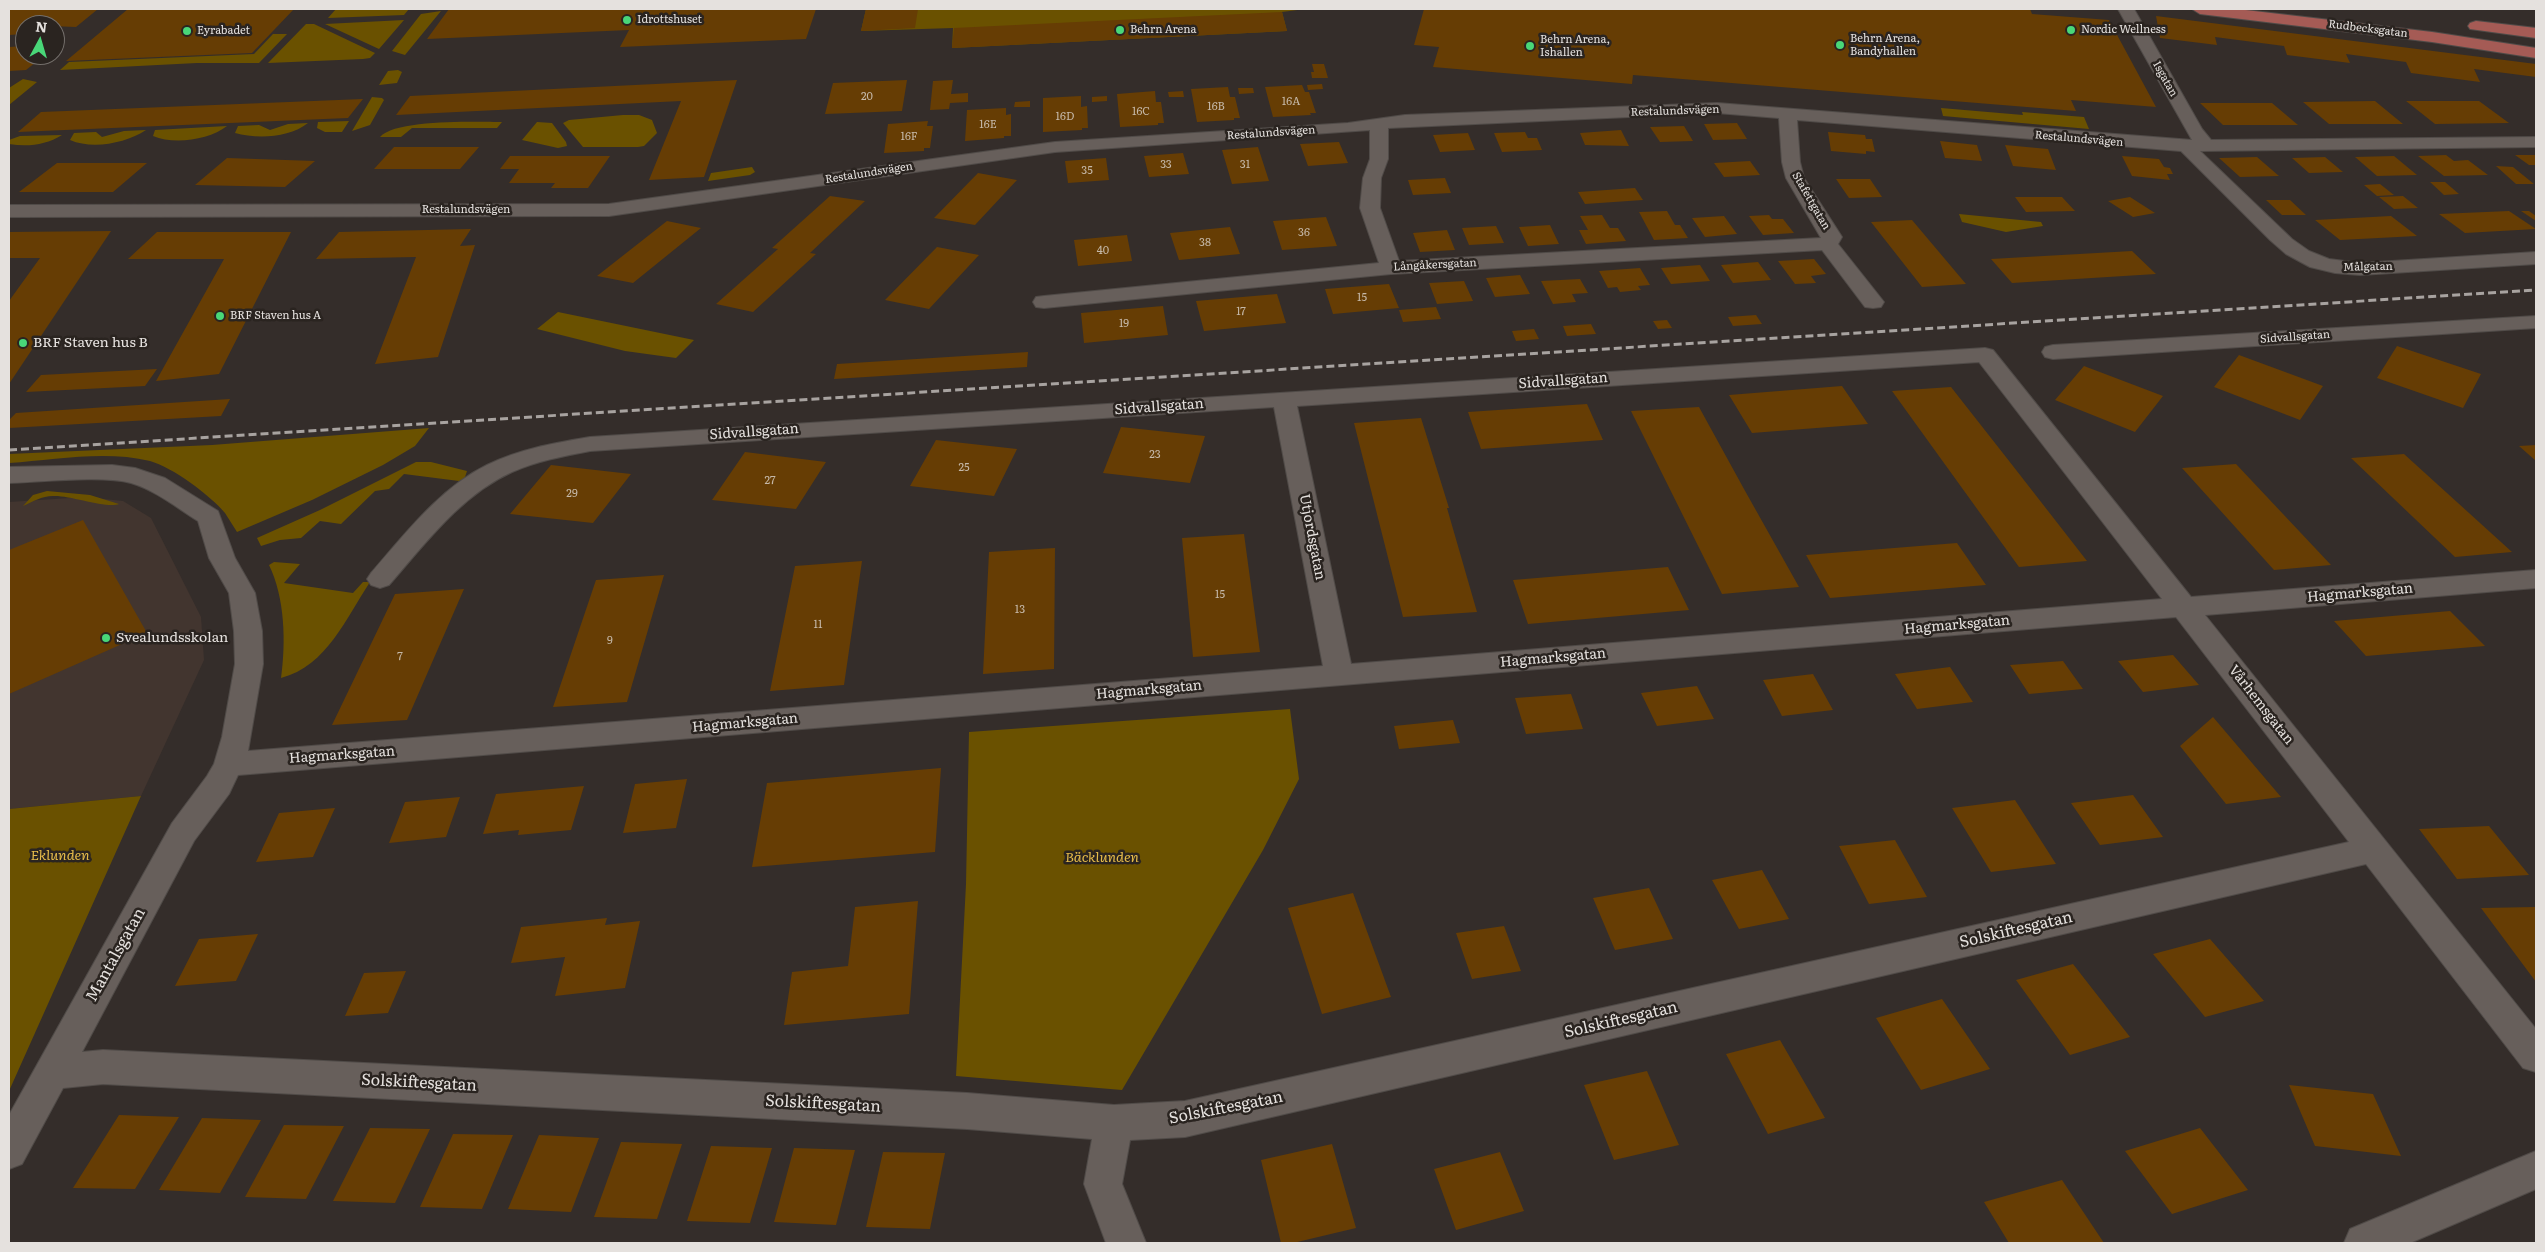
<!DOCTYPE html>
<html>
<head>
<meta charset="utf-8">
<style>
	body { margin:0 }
	#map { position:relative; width:2545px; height:1252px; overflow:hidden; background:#342d2a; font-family:Literata,serif }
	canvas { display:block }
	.frame { position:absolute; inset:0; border:10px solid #e5e1de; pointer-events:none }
	.north { position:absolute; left:15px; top:15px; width:50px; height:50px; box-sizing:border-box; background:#2a2420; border:1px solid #75706c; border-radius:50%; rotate:6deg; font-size:14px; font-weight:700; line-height:20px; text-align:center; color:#e5e1de }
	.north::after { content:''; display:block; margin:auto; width:18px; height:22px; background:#49d778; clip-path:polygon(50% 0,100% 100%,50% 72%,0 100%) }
</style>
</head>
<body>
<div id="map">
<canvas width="2545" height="1252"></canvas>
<div class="frame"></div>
<div class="north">N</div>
</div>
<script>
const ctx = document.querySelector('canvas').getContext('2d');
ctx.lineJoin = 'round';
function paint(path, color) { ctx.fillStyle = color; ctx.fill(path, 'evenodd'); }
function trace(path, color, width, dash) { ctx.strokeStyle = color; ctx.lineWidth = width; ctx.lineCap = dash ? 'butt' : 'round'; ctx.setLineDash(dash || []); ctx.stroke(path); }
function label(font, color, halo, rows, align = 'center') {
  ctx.font = font + ' Literata,serif'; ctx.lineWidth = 5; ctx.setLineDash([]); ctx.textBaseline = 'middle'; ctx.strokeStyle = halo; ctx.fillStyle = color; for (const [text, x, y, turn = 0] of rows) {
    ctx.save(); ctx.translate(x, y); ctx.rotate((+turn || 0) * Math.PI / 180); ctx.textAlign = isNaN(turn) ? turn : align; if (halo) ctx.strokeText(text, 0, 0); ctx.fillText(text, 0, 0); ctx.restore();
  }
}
const built = new Path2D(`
	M85 497 123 501 151 518 201 617 204 660 141 796 9 809V502Z`);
const green = new Path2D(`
	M336 9H409L404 15 328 18Z
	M866 9H1305L1282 12 1287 31 952 48 953 28 861 31Z
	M441 11 405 55 392 51 421 14Z
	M404 20 379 49 325 24Z
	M306 24H314L375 53 370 58 363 59 268 63Z
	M273 34H287L259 63H197L60 70 69 62 254 54Z
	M398 70 402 72 397 83 379 85 388 71Z
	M23 79 37 82 9 105V88Z
	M372 97 382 98 384 100 370 125 352 131Z
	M1941 108 2023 115 2022 112 2084 117 2089 129 1943 116Z
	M623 115H639L652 120 657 133 644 146 638 147H583L563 123 569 120Z
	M349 121 342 132H325L317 128 318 122Z
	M502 122 497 128H412L401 137H380C396 119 477 122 502 122Z
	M537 122 552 123 566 142 567 146 558 148 522 140Z
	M308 123C289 138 257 139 235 133L238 126 259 125 270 130 288 124Z
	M227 126C209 140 174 145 153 136L155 130Z
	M146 130C126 143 93 150 70 140L74 133 96 132 102 137 124 131Z
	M62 135C46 145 28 147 9 144V140L20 136Z
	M752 167 755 172 750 175 708 181 711 173Z
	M1959 214 2041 222 2043 226 2006 232 1962 222Z
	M558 312 694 340 676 358 625 351 537 329Z
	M429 428 415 446 383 465 312 500 237 532C233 526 229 519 225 513 210 495 172 467 150 461 105 450 54 460 9 463V454L212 445Z
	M416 462H431L467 471 464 480 459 481 404 474 389 489 375 491 341 524 320 521 301 538 280 540 261 546 257 538 320 510Z
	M47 491 90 495 119 504C107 509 70 495 53 496 42 496 32 502 23 506L33 495Z
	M274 562 300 564 284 583 353 593 363 582H370C346 618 327 666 281 678 286 642 285 598 269 565Z
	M1290 709 1299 779 1263 850 1122 1090 956 1076 966 884 969 732Z
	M141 796 9 1091V809Z`);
const building = new Path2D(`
	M9 9H98L76 27 25 25 24 34 9 35Z
	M128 9H294L252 53 66 61Z
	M449 9H816L806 39 620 47 629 30 427 39Z
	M866 9H918L915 28 861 31Z
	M1424 9H2030L2032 14 2109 20 2156 107 2071 100 2076 111 1633 75 1632 84 1433 67 1439 47 1414 45Z
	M1282 12 1287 31 952 48 954 28Z
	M2156 16 2536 64V77L2474 69 2480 82 2411 73 2406 62 2346 54 2350 63 2287 55 2284 46 2215 37 2217 45 2160 38Z
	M25 46V55H45L26 70 9 71V47Z
	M1312 64H1324L1328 78H1312L1311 72H1314Z
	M737 80 704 177 649 180 681 101 396 115 410 96Z
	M907 80 902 111 825 114 833 83Z
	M953 80 951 94 968 93V102L950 103 949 109 930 110 933 81Z
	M1322 84 1323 89 1308 90 1307 85Z
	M1302 85 1305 92H1309L1316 113H1310L1311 115 1273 117 1265 87Z
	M1228 87 1230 97H1235L1240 118H1234V120L1197 122 1191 89Z
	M1238 88H1253L1254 93 1239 94Z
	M1155 91 1156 102H1161L1164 123H1158V125L1120 127 1117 94Z
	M1183 91 1184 97H1169L1168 92Z
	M1081 96V107L1087 106 1088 128H1082V130L1043 132V98Z
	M1107 96V101L1092 102V97Z
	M363 99 348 118 18 132 41 112Z
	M1030 101V107H1014L1015 102Z
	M2375 101 2403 124H2329L2303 102Z
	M2406 101H2479L2509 123 2435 124Z
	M2200 103H2272L2298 125H2223Z
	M1006 108V115L1011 114V136H1004V138L965 141 967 110Z
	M928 121 927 126H933L930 148H924V151L884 153 888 124Z
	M1737 123 1747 139 1713 140 1704 124Z
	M1684 126 1693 141 1660 142 1650 127Z
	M1621 130 1629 146 1585 145 1580 133Z
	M1525 132 1528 138H1537L1542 150 1502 152 1494 133Z
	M1828 132 1865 135 1866 139H1872L1875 152 1866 151V154L1831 151Z
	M1468 133 1475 150 1440 152 1433 135Z
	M1940 141 1977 145 1982 161 1945 158Z
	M1339 142 1348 163 1308 166 1300 144Z
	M2005 145 2048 149 2056 170 2013 166Z
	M394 147H479L460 169H374Z
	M1258 147 1269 181 1232 184 1222 150Z
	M1183 153 1189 174 1149 177 1144 156Z
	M2446 155 2454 161 2468 160 2488 175 2444 176 2418 156Z
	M2515 155H2536V165H2529Z
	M510 156H610L588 188H551L555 183H509L519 169H500Z
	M2122 156 2159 159 2164 167 2170 168 2173 174H2167L2170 180 2132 176Z
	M2394 156 2417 175 2377 176 2355 157Z
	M2257 157 2279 176 2240 177 2219 158Z
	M2325 157 2343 172 2309 173 2292 158Z
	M227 158 315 161 285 187 195 185Z
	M1106 158 1109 180 1068 183 1065 161Z
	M1750 161 1760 175 1724 177 1714 163Z
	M57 163H147L113 192H19Z
	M2496 166 2513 167 2534 184H2516Z
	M978 173 1017 180 975 225 934 218Z
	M1445 178 1451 193 1413 195 1408 180Z
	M1836 179H1870L1882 197 1849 198Z
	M2430 182H2445L2459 194 2444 195Z
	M2380 184 2394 195 2377 196 2364 185Z
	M1635 188 1643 200 1585 204 1578 192Z
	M830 196 865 201 810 253 816 254 753 312 716 304 778 249 772 248Z
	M2403 196 2418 208 2394 209 2379 197Z
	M2015 197H2062L2075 211 2026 212Z
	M2130 197 2155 213 2133 217 2108 201Z
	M2266 200H2290L2306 215H2282Z
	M1667 211 1675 225H1680L1688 238 1654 240 1639 212Z
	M2509 211 2536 229 2465 233 2439 214Z
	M2521 211H2529L2536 216V221Z
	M1602 215 1610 228H1618L1626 241 1586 244 1579 230H1588L1580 216Z
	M1769 215 1772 219H1783L1794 233 1763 235 1749 216Z
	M1724 216 1737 234 1705 237 1692 218Z
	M2391 216 2417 236 2340 240 2315 220Z
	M1326 217 1337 246 1282 250 1273 221Z
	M1912 220 1966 284 1922 287 1871 222Z
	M667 221 701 228 633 283 597 276Z
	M1550 225 1559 244 1528 246 1519 227Z
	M1496 226 1504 243 1469 245 1462 228Z
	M1230 227 1240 254 1179 260 1170 233Z
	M471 229 460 246 475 245 438 357 375 364 416 257 316 259 339 232Z
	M1447 230 1455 250 1420 252 1413 233Z
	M111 231 9 384V301L40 258H9V232Z
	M157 232H291L219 374 156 381 224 259H128Z
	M1127 235 1132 261 1078 266 1074 240Z
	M937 247 979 255 929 309 885 300Z
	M2132 251 2156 274 2012 283 1991 259Z
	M1814 259 1826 274 1811 276 1816 283 1795 284 1778 261Z
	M1758 262 1771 280 1733 283 1721 265Z
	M1700 265 1710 281 1671 284 1661 268Z
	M1640 268 1650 285 1638 286 1641 290 1620 292 1617 287 1608 288 1599 271Z
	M1520 275 1530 294 1495 297 1486 278Z
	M1580 279 1588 293 1572 294 1576 302 1553 304 1541 281Z
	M1464 281 1473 301 1437 304 1429 283Z
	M1389 284 1399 308 1333 314 1325 289Z
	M1277 294 1286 323 1204 331 1196 301Z
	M1163 306 1168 335 1084 343 1081 313Z
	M1436 307 1441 319 1403 322 1399 310Z
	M1756 315 1762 324 1733 326 1728 317Z
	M1667 320 1672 328 1658 329 1653 321Z
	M1591 324 1596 334 1567 336 1563 326Z
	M1534 329 1539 339 1516 341 1512 331Z
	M2397 346 2481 374 2463 408 2377 378Z
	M1028 352 1027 367 834 379 837 364Z
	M2239 355 2323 386 2300 420 2214 387Z
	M2084 366 2163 396 2135 432 2055 400Z
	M157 369 145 386 26 392 41 375Z
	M1842 386 1868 424 1752 433 1729 395Z
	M1951 387 2013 466 2087 561 2019 567 1892 391Z
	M230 399 221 416 9 428V420L16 413Z
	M1587 404 1603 440 1481 449 1468 412Z
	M1699 407 1744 489 1799 587 1722 594 1631 411Z
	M1421 418 1449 508H1447L1477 612 1403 617 1354 423Z
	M1121 427 1205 436 1190 483 1103 473Z
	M936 440 1017 449 994 496 910 486Z
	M2536 445V461L2519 446Z
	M745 452 826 462 796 509 712 500Z
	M2404 454 2512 552 2455 557 2351 458Z
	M2236 464 2331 565 2274 570 2182 468Z
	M551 465 631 474 593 523 510 514Z
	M83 520 147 633 9 694V550Z
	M1244 534 1260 652 1193 657 1182 538Z
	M1957 543 1986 585 1830 598 1806 555Z
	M1055 548 1054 669 983 674 989 552Z
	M862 561 844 685 770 691 795 566Z
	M1668 567 1689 610 1528 624 1513 580Z
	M664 575 627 702 553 707 596 580Z
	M464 589 407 720 332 725 395 594Z
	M2450 611 2485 646 2366 656 2334 621Z
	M2173 655 2199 685 2143 692 2118 661Z
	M2063 661 2083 689 2029 694 2010 665Z
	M1950 667 1973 702 1917 709 1895 674Z
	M1813 674 1833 710 1782 716 1763 680Z
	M1697 686 1714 719 1657 726 1641 693Z
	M1571 694 1583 729 1526 734 1515 698Z
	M2213 717 2281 797 2226 804 2180 746Z
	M1453 720 1460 743 1399 749 1394 726Z
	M941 768 935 852 752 867 767 783Z
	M687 779 676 828 623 833 635 784Z
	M584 786 571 830 518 835 519 830 483 834 496 794Z
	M2133 795 2163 837 2100 845 2071 803Z
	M460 797 446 837 389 843 405 802Z
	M2015 800 2056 864 1991 872 1952 808Z
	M335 808 313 857 256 862 279 813Z
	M2489 826 2529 875 2457 879 2419 829Z
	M1895 840 1927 897 1869 904 1839 846Z
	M1762 870 1789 919 1739 929 1712 880Z
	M1649 888 1673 939 1615 950 1593 898Z
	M1353 893 1391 997 1322 1014 1288 908Z
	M918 901 909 1014 784 1025 792 972 848 966 855 907Z
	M2536 907V982L2481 908Z
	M607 918 605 925 640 921 625 988 555 996 565 957 511 963 521 927Z
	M1504 926 1521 971 1472 979 1456 933Z
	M258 934 236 981 175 986 199 939Z
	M2210 939 2264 1001 2205 1017 2153 954Z
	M2073 964 2130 1037 2070 1055 2016 980Z
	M406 971 388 1013 345 1016 364 973Z
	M1942 999 1990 1069 1921 1090 1876 1018Z
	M1780 1040 1825 1118 1768 1134 1726 1054Z
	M1647 1071 1679 1145 1614 1160 1584 1085Z
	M2289 1085 2373 1094 2401 1156 2315 1146Z
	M119 1115 179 1117 135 1189 73 1188Z
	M202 1118 261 1120 220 1193 159 1190Z
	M284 1125 344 1126 306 1199 245 1197Z
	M370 1128 430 1129 395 1203 333 1201Z
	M2200 1128 2248 1190 2172 1214 2125 1151Z
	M453 1134 513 1135 482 1209 420 1207Z
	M539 1135 599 1138 571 1212 508 1209Z
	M621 1142 682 1144 657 1219 594 1217Z
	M1332 1144 1356 1228 1293 1243H1281L1261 1160Z
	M711 1146 772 1148 750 1223 687 1221Z
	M794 1148 855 1150 836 1225 774 1222Z
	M883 1152 945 1153 930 1229 866 1227Z
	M1500 1152 1524 1211 1456 1230 1434 1169Z
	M2062 1180 2104 1243H2009L1984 1202Z`);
const minor = new Path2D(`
	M2118 9H2134L2202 129 2211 140 2536 137V147L2200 151 2292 239 2309 251 2329 259 2360 263 2536 252V264L2360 275 2335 273 2310 267 2286 254 2270 240 2181 151 1797 120 1800 162 1804 178 1842 237 1838 244 1884 302 1881 307 1873 308 1865 307 1822 250 1391 274 1044 308 1036 307 1033 302 1036 297 1044 296 1379 263 1360 208 1363 178 1370 159V130L1055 152 609 216 9 217V205L609 204 1055 142 1348 123 1405 115 1717 103 2192 140ZM1717 113 1779 118 1782 162 1786 178 1821 238 1399 261 1380 208 1381 178 1388 159V128Z
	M2536 316V328L2053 359 2045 357 2042 352 2045 347 2053 345Z
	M1985 348 1993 350 2191 597 2536 570V588L2205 615 2536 1029V1072L2523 1068 2366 864 1185 1137 1130 1140 1122 1184 1146 1243H1106L1084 1184 1092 1139 967 1129 103 1084 63 1088 22 1164 9 1169V1115L172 823 207 776 214 764 222 737 235 664 234 631 229 593 209 558 198 521C177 508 155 490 131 483 102 475 41 482 9 483V467L112 465 135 468 165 478 218 511 235 558 255 593 262 631 263 664 248 751 1323 666 1274 407 590 451C564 456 537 461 512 472 461 495 425 544 389 585L380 588 371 585 367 579 371 573C405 534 440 488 487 465 519 449 555 443 590 437ZM1979 362 2162 599 1351 664 1297 406ZM2176 617 2349 842 1185 1101 1114 1105 967 1093 103 1050 82 1052 194 841 229 794 238 775Z
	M2536 1151V1189L2410 1243H2344L2350 1229Z`);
const major = new Path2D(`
	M2192 9H2237L2432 32 2536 48V58L2432 42 2200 14Z
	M2476 21 2536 28V38L2470 29 2468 26 2470 23Z`);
const rail = new Path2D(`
	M9 450 2536 290`);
const markers = [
	[627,20,5,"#49d778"],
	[1120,30,5,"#49d778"],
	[2071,30,5,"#49d778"],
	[187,31,5,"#49d778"],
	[1840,45,5,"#49d778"],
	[1530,46,5,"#49d778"],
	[220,316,5,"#49d778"],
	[23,343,5,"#49d778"],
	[106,638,5,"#49d778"]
];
const farPoinames = [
	["Idrottshuset",637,20],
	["Behrn Arena",1130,30],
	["Nordic Wellness",2081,30],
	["Eyrabadet",197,31],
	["Behrn Arena,",1850,39],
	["Bandyhallen",1850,52],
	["Behrn Arena,",1540,40],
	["Ishallen",1540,53],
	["BRF Staven hus A",230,316]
];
const farStreetnames = [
	["Rudbecksgatan",2368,29,7],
	["Isgatan",2165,79,61],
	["Restalundsvägen",1675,111,-2],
	["Restalundsvägen",1271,133,-4],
	["Restalundsvägen",2079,139,5],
	["Restalundsvägen",869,173,-9],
	["Stafettgatan",1811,201,60],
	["Restalundsvägen",466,210],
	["Långåkersgatan",1435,265,-3],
	["Målgatan",2368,267,-1],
	["Sidvallsgatan",2295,337,-4]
];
const numberNames = [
	["20",867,97],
	["16A",1291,102],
	["16B",1216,107],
	["16C",1141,112],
	["16D",1065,117],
	["16E",988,125],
	["16F",909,137],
	["33",1166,165],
	["31",1245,165],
	["35",1087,171],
	["36",1304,233],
	["38",1205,243],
	["40",1103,251],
	["15",1362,298],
	["17",1241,312],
	["19",1124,324],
	["23",1155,455],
	["25",964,468],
	["27",770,481],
	["29",572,494],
	["15",1220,595],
	["13",1020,610],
	["11",818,625],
	["9",610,641],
	["7",400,657]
];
const poiNames = [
	["BRF Staven hus B",33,343],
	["Svealundsskolan",116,638]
];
const streetNames = [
	["Sidvallsgatan",1563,381,-4],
	["Sidvallsgatan",1159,407,-4],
	["Sidvallsgatan",754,432,-4],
	["Utjordsgatan",1312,537,79],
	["Hagmarksgatan",2360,593,-5],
	["Hagmarksgatan",1957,625,-5],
	["Hagmarksgatan",1553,658,-5],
	["Hagmarksgatan",1149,690,-5],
	["Vårhemsgatan",2261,705,52],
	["Hagmarksgatan",745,723,-5],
	["Hagmarksgatan",342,755,-4]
];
const parkNames = [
	["Eklunden",60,856],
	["Bäcklunden",1102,858]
];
const nearStreetnames = [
	["Solskiftesgatan",2016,930,-13],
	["Mantalsgatan",116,955,-61],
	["Solskiftesgatan",1621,1020,-13],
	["Solskiftesgatan",419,1083,3],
	["Solskiftesgatan",823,1104,3],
	["Solskiftesgatan",1226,1108,-11]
];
paint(built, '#42352f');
paint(green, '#6a5100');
paint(building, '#663d04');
trace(minor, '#504b48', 2);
trace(major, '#504b48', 2);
paint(minor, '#675f5b');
paint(major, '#a55b55');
trace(rail, '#a8a3a0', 3, [8, 4]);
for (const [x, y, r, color] of markers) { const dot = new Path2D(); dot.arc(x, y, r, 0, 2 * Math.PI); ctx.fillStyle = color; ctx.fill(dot); trace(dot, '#2a2420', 2); }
label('11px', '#e5e1de', '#2a2420', farPoinames, 'left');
label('11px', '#e5e1de', '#2a2420', farStreetnames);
label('11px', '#c5b8a8', null, numberNames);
label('14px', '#e5e1de', '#2a2420', poiNames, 'left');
label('14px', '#e5e1de', '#2a2420', streetNames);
label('italic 14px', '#e5bb4a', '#2a2420', parkNames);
label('16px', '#e5e1de', '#2a2420', nearStreetnames);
</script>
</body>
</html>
